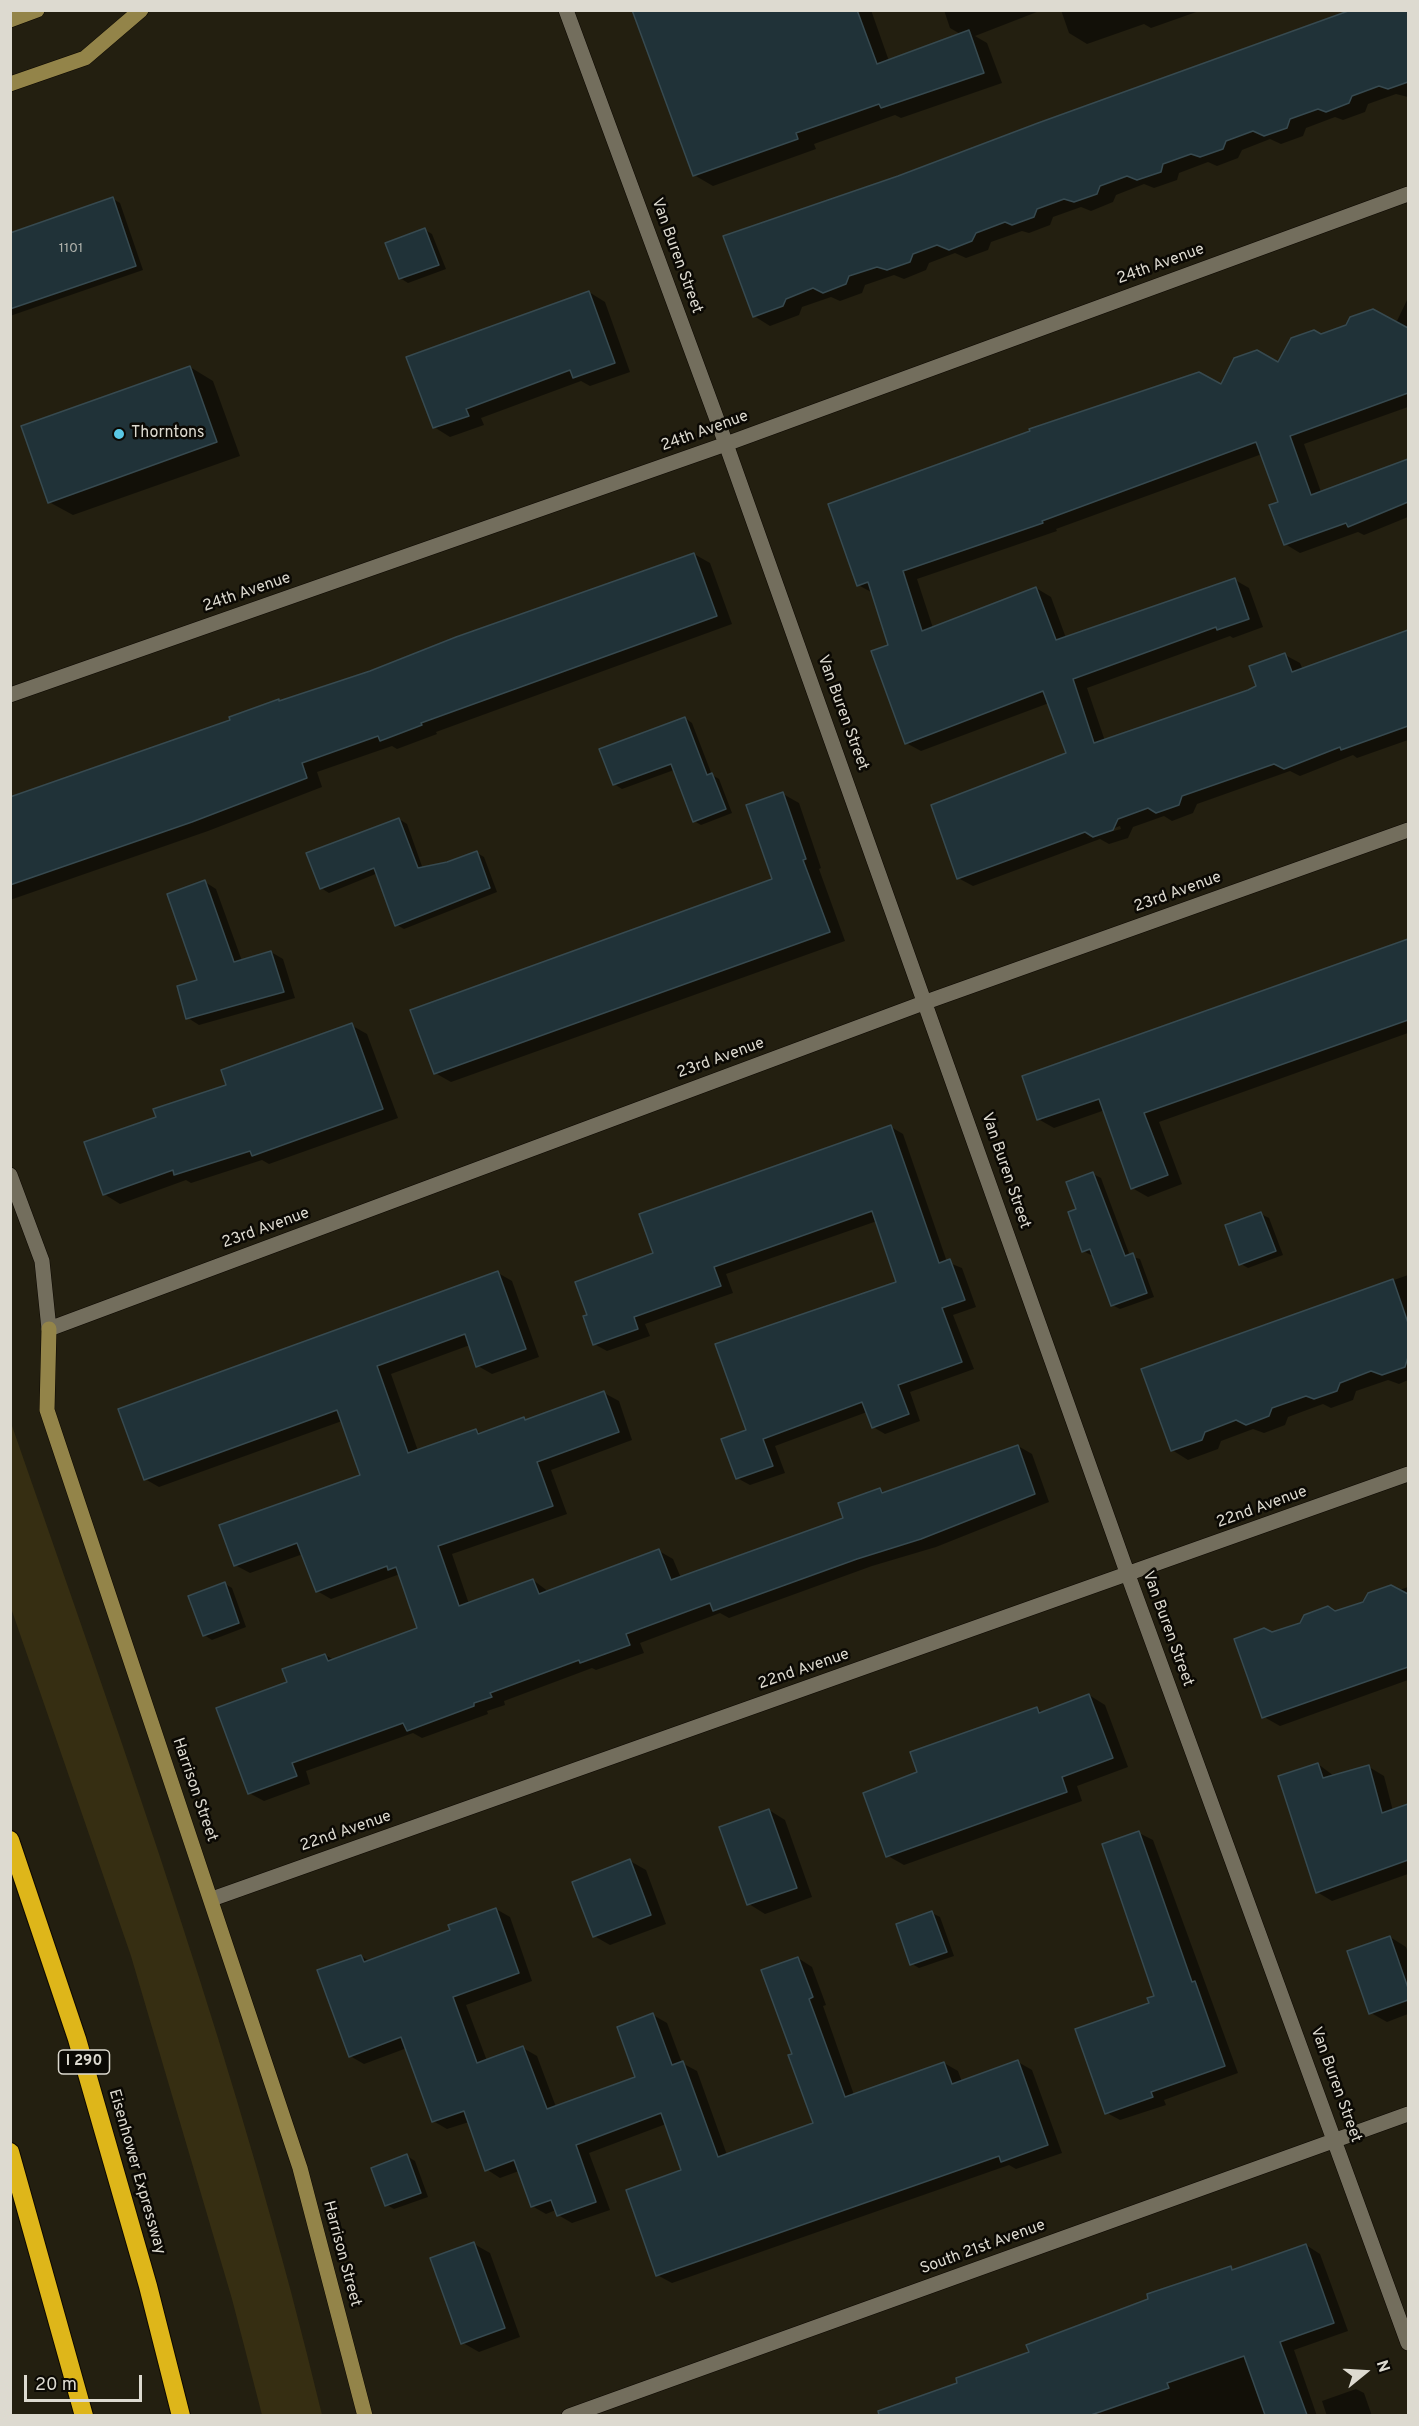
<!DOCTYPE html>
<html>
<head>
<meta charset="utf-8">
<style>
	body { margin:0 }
	#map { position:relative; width:1419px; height:2426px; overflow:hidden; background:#231f10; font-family:Overpass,sans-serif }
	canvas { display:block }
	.frame { position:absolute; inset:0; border:12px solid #dddad0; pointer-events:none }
	.north { position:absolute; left:1335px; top:2342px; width:60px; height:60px; -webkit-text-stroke:4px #0b0904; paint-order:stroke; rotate:72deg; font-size:16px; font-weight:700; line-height:24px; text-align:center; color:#dddad0 }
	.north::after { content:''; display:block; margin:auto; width:21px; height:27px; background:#dddad0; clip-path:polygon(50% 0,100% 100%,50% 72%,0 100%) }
	.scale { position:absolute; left:24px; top:2375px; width:118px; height:27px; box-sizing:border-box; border:3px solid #dddad0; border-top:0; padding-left:8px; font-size:18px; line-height:21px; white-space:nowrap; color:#dddad0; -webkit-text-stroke:4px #0b0904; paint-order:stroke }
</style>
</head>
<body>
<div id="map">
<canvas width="1419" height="2426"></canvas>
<div class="frame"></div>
<div class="north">N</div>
<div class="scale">20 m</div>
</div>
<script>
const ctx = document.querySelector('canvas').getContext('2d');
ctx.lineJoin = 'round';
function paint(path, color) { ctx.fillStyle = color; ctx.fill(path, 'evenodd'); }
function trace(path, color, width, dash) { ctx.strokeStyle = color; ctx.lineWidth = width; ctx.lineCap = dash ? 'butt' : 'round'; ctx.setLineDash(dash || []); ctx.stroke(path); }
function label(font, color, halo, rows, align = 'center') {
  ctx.font = font + ' Overpass,sans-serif'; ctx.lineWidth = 5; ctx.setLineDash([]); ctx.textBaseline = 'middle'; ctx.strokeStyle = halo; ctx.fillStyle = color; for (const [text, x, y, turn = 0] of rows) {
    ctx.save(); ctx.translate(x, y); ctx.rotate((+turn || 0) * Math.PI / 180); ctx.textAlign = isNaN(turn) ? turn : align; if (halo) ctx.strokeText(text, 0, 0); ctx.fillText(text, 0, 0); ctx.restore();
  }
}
const green = new Path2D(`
	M11 1423C125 1751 242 2078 322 2415H262L232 2299 131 1956 11 1608Z`);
const shadow = new Path2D(`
	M634 10H871L889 61 962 35 950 28 944 10H1042L975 36 987 43 1002 83 901 118 895 115 814 144 816 149 713 186 694 175Z
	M1061 10H1202L1151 28 1144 24 1087 44 1069 33Z
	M1356 10H1408V97L1396 94 1368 104 1365 112 1343 120 1335 117 1306 128 1303 136 1281 144 1270 139 1242 150 1238 158 1217 166 1208 162 1179 173 1177 180 1154 188 1144 184 1116 195 1113 202 1091 211 1081 207 1053 217 1050 225 1029 233 1022 231 991 242 988 250 966 258 955 253 929 263 926 270 904 279 894 275 865 285 862 293 840 301 831 297 802 307 799 315 770 326 754 316 899 177Z
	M113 199 120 203 143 270 10 316V235Z
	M425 230 432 234 446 269 408 283 400 278Z
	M589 292 605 302 630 372 590 386 581 381 481 418 484 425 450 437 434 427Z
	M1408 298V407L1304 444 1321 492 1408 459V517L1364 535 1358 532 1300 553 1285 544 1279 503 1262 454 1056 529 1057 531 917 579 933 628 1036 588 1051 597 1066 638 1235 580 1249 588 1263 627 1233 638 1230 636 1087 688 1105 741 1249 691 1258 686 1285 655 1300 663 1303 670 1408 633V740L1357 758 1353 755 1300 776 1290 771 1197 804 1193 813 1172 821 1164 816 1133 827 1128 838 1109 844 1100 839 973 886 958 878 1068 754 1049 703 921 751 906 743 890 646 873 593 858 585 1221 386 1279 364 1321 335 1396 323ZM1120 826 1121 829 1086 838Z
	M190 367 213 381 240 456 73 515 49 502Z
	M694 554 710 563 732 624 436 732 437 734 397 749 392 746 317 772 322 787 208 831 10 900V799L371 672Z
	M685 718 692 723 712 775 719 779 732 813 701 825 694 821 674 770 622 789 614 784Z
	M783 794 799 803 821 868 819 869 845 941 451 1082 435 1073 774 880Z
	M399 819 407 824 423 869 448 864 477 853 484 857 497 892 404 929 397 925 378 873 329 893 321 888Z
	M205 882 216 889 242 961 271 952 283 959 295 998 199 1025 188 1018 199 981Z
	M1408 940V1033L1159 1122 1182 1184 1148 1197 1132 1188 1105 1110 1054 1128 1038 1119 1024 1077Z
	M351 1025 367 1034 398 1118 269 1164 262 1160 191 1183 186 1180 120 1204 104 1194 158 1118Z
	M891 1127 903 1134 947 1262 962 1268 976 1307 953 1315 974 1369 910 1392 920 1421 885 1434 873 1427 867 1412 775 1446 785 1473 750 1485 737 1478 748 1431 898 1283 877 1221 726 1274 733 1293 645 1324 650 1336 607 1351 594 1344 655 1254Z
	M1093 1174 1101 1178 1130 1256 1140 1259 1154 1297 1120 1309 1112 1305 1094 1254 1091 1255 1083 1251 1078 1210Z
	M1261 1214 1269 1218 1283 1255 1248 1268 1241 1264Z
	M498 1273 512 1281 539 1357 492 1374 478 1366 470 1345 391 1374 418 1451 476 1430 482 1434 524 1419 528 1421 604 1393 619 1401 632 1440 551 1470 567 1514 452 1554 469 1604 533 1580 549 1592 659 1551 673 1559 681 1578 845 1519 880 1490 886 1493 1018 1446 1032 1454 1049 1502 936 1547 872 1566 729 1618 720 1613 640 1643 644 1653 596 1670 592 1668 504 1701 505 1705 487 1711 488 1714 422 1738 413 1733 306 1771 310 1784 264 1801 249 1793 289 1683 325 1655 334 1660 419 1629 400 1574 331 1599 317 1591 303 1554 250 1573 235 1565 362 1476 342 1421 159 1487 145 1479Z
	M1408 1275V1380L1399 1384 1388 1380 1356 1391 1353 1400 1331 1408 1323 1404 1288 1417 1285 1425 1264 1433 1253 1429 1221 1441 1218 1449 1188 1460 1172 1450 1143 1370Z
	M225 1584 232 1588 246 1627 212 1640 204 1635Z
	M1408 1587V1680L1280 1726 1264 1717 1335 1612Z
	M1089 1695 1105 1705 1128 1767 1077 1786 1082 1801 904 1865 888 1856 1037 1709 1043 1712Z
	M1318 1764 1334 1776 1369 1767 1384 1776 1393 1811 1408 1805V1874L1332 1901 1317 1892Z
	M769 1810 785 1820 812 1897 765 1914 749 1904 721 1828Z
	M1139 1833 1153 1840 1238 2073 1164 2100 1166 2105 1120 2120 1107 2113 1156 1997Z
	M630 1861 646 1870 666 1924 610 1945 594 1936Z
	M496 1909 510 1917 532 1981 466 2005 487 2061 523 2048 537 2056 556 2107 637 2078 653 2015 667 2023 682 2063 697 2071 727 2155 815 2124 794 2055 798 1958 812 1967 826 2005 823 2006 854 2095 944 2063 958 2071 962 2082 1018 2062 1032 2070 1062 2153 1016 2169 1009 2165 672 2283 657 2275 683 2171 666 2124 589 2153 610 2210 572 2223 558 2215 556 2210 546 2214 532 2206 519 2171 500 2178 486 2169 469 2122 447 2129 433 2121 407 2048 364 2064 350 2056 361 1956 369 1961 452 1931Z
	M932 1913 940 1917 954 1956 919 1968 912 1964Z
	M1390 1937 1406 1947 1408 1953V2014L1387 2022 1371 2013Z
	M407 2156 415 2161 428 2197 394 2209 387 2205Z
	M474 2244 490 2253 520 2337 479 2352 463 2343Z
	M1306 2245 1320 2254 1348 2331 1294 2350 1317 2416H875L959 2384 1231 2268 1236 2271Z
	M1356 2389 1364 2393 1372 2416H1327L1322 2401Z`);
const building = new Path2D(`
	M632 10H857L877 64 969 30 984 73 881 108 879 104 796 133 798 139 693 176Z
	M1351 10H1408V82L1388 89 1379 86 1352 96 1349 103 1326 112 1318 109 1290 119 1287 128 1264 136 1253 131 1226 141 1223 149 1200 157 1191 154 1163 164 1161 172 1137 180 1127 176 1100 186 1097 194 1074 202 1064 199 1037 209 1034 217 1012 225 1005 222 976 233 972 241 949 250 937 245 913 254 910 262 887 270 877 267 849 276 846 284 823 293 813 288 786 299 783 306 753 317 723 236 898 176 1038 123Z
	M113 197 136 266 10 309V233Z
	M425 228 439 265 399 279 385 243Z
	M589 291 615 363 573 378 570 370 466 409 469 416 433 428 406 357Z
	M1373 309 1408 328V393L1290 436 1311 495 1408 459V502L1348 527 1346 523 1284 545 1269 505 1278 502 1256 442 1042 521 1043 523 903 571 922 631 1036 587 1056 640 1235 578 1249 619 1217 630 1216 627 1073 679 1094 743 1248 690 1256 686 1249 666 1285 653 1292 672 1408 630V726L1341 750 1340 747 1284 769 1274 764 1182 796 1179 805 1156 813 1148 808 1118 819 1113 830 1093 837 1085 832 957 879 931 805 1066 753 1043 691 905 744 871 651 888 645 868 582 857 586 828 504 1030 431 1029 429 1199 372 1221 384 1234 358 1257 350 1278 362 1291 338 1314 330 1321 334 1346 325 1350 317Z
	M190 366 217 442 48 503 21 426Z
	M694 553 717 616 421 723 422 725 380 741 378 736 302 763 307 778 192 822 10 885V797L230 720 229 717 279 699V701L370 671 456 637Z
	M685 717 707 775 712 773 726 809 693 822 671 764 613 785 599 749Z
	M783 792 806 859 803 860 830 932 434 1074 410 1010 772 879 746 805Z
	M399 818 418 868 447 862 477 851 490 888 395 926 374 868 320 889 306 853Z
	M205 880 234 962 271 951 284 992 186 1019 177 986 197 980 167 894Z
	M1408 939V1020L1144 1113 1168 1175 1131 1189 1099 1099 1037 1120 1022 1076Z
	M352 1023 383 1109 252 1156 250 1151 174 1175 173 1170 103 1195 84 1142 156 1117 153 1109 226 1085 221 1070Z
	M891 1125 939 1263 950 1259 965 1300 942 1308 962 1362 898 1385 909 1414 872 1428 862 1402 763 1439 773 1466 736 1479 721 1439 746 1430 715 1344 896 1282 872 1211 714 1267 721 1286 634 1317 638 1329 593 1345 583 1316 587 1315 575 1282 653 1253 639 1214Z
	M1093 1172 1125 1256 1133 1253 1147 1293 1111 1306 1090 1249 1082 1252 1068 1212 1076 1209 1066 1182Z
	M1261 1212 1276 1251 1239 1265 1225 1225Z
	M498 1271 526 1349 476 1367 465 1334 377 1366 408 1453 476 1429 478 1434 524 1417 525 1420 604 1391 619 1432 537 1462 553 1506 438 1546 459 1606 533 1579 539 1594 659 1549 671 1580 843 1518 838 1503 880 1488 882 1493 1018 1445 1035 1494 921 1539 857 1559 713 1611 710 1603 626 1634 630 1645 580 1663 579 1660 490 1693 492 1697 474 1703V1706L407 1731 403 1723 292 1763 297 1776 248 1794 216 1708 287 1682 282 1669 325 1654 328 1661 417 1628 396 1567 388 1570 387 1566 316 1592 297 1543 234 1566 219 1525 360 1475 337 1410 144 1480 118 1409Z
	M1393 1279 1408 1323V1357L1405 1367 1382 1375 1371 1371 1340 1383 1337 1391 1314 1399 1306 1396 1272 1408 1269 1416 1246 1425 1236 1420 1205 1432 1202 1440 1171 1451 1141 1369Z
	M225 1582 239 1623 203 1636 188 1596Z
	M1391 1585 1408 1594V1667L1262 1718 1234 1639 1264 1628 1272 1632 1300 1623 1304 1615 1328 1606 1335 1611 1363 1602 1368 1593Z
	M1089 1694 1113 1758 1062 1777 1067 1792 886 1857 863 1793 917 1772 910 1752 1037 1707 1039 1713Z
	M1318 1763 1323 1778 1369 1765 1382 1813 1408 1804V1860L1316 1893 1278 1776Z
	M769 1809 797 1888 747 1905 719 1827Z
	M1139 1831 1192 1982 1195 1981 1225 2066 1151 2092 1153 2097 1105 2114 1075 2029 1149 2003 1147 1998 1154 1996 1102 1844Z
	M630 1859 651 1915 593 1937 572 1882Z
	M496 1908 519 1973 453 1997 477 2063 523 2046 547 2109 635 2077 617 2027 653 2013 672 2065 683 2061 718 2157 813 2123 788 2055 792 2054 761 1970 798 1957 813 1997 809 1999 845 2097 944 2062 952 2084 1018 2060 1048 2145 1001 2162 999 2156 656 2276 626 2190 681 2170 661 2113 576 2145 596 2202 557 2216 551 2200 531 2207 514 2160 485 2171 464 2111 432 2122 401 2037 349 2057 317 1970 361 1955 364 1962 450 1930 448 1925Z
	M932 1911 947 1952 910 1965 896 1924Z
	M1390 1936 1408 1988V2000L1369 2014 1347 1951Z
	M407 2154 421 2193 385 2206 371 2168Z
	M474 2242 505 2328 461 2344 430 2258Z
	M1306 2244 1334 2323 1280 2342 1307 2415H1265L1244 2356 1167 2383 1169 2388 1091 2415H879L878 2411 957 2383 956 2378 1029 2352 1026 2345 1148 2299 1147 2294 1231 2266 1232 2270Z`);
const street = new Path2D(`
	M566 10 726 444 1128 1575 1408 2343
	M10 695 726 444 1408 194
	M10 1175 42 1261 49 1329 926 1002 1408 830
	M212 1899 1408 1474
	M569 2416 1408 2114`);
const secondary = new Path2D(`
	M10 20 37 10
	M10 84 85 58 141 10
	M49 1329 47 1410 300 2168 365 2416`);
const highway = new Path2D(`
	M10 1840 77 2039 148 2286 181 2416
	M10 2152 84 2416`);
const markers = [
	[119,434,6,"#59c8e5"]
];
const numberNames = [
	["1101",71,249]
];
const shields = [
	[84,2062,51]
];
const shieldNames = [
	["I 290",84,2062]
];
const streetNames = [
	["Van Buren Street",676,256,70],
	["24th Avenue",1161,265,-20],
	["24th Avenue",705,432,-20],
	["24th Avenue",247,593,-19],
	["Van Buren Street",842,713,70],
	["23rd Avenue",1178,893,-20],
	["23rd Avenue",721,1059,-20],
	["Van Buren Street",1005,1171,71],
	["23rd Avenue",266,1229,-20],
	["22nd Avenue",1262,1508,-20],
	["Van Buren Street",1167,1629,70],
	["22nd Avenue",804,1670,-19],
	["Harrison Street",194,1790,71],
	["22nd Avenue",346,1832,-19],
	["Van Buren Street",1335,2085,70],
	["Eisenhower Expressway",136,2172,74],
	["South 21st Avenue",983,2248,-20],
	["Harrison Street",341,2254,75]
];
const poiNames = [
	["Thorntons",131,434]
];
paint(green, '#362e12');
paint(shadow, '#0007');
paint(building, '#203238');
trace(building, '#374a50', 1.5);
trace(street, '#0d0801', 16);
trace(secondary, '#0d0801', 16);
trace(highway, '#0d0801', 20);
trace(street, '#736e5d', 15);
trace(secondary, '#938449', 15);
trace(highway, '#deb61a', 18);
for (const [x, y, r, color] of markers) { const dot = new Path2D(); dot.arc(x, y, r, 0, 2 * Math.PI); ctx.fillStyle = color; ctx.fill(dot); trace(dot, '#0b0904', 2); }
label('14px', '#aeb0aa', null, numberNames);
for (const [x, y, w] of shields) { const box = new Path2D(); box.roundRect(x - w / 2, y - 12, w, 24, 4.5); ctx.fillStyle = '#0b0904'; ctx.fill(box); trace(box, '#dddad0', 1.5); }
label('bold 15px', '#dddad0', null, shieldNames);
label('16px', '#dddad0', '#0b0904', streetNames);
label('16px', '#dddad0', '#0b0904', poiNames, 'left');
</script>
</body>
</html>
